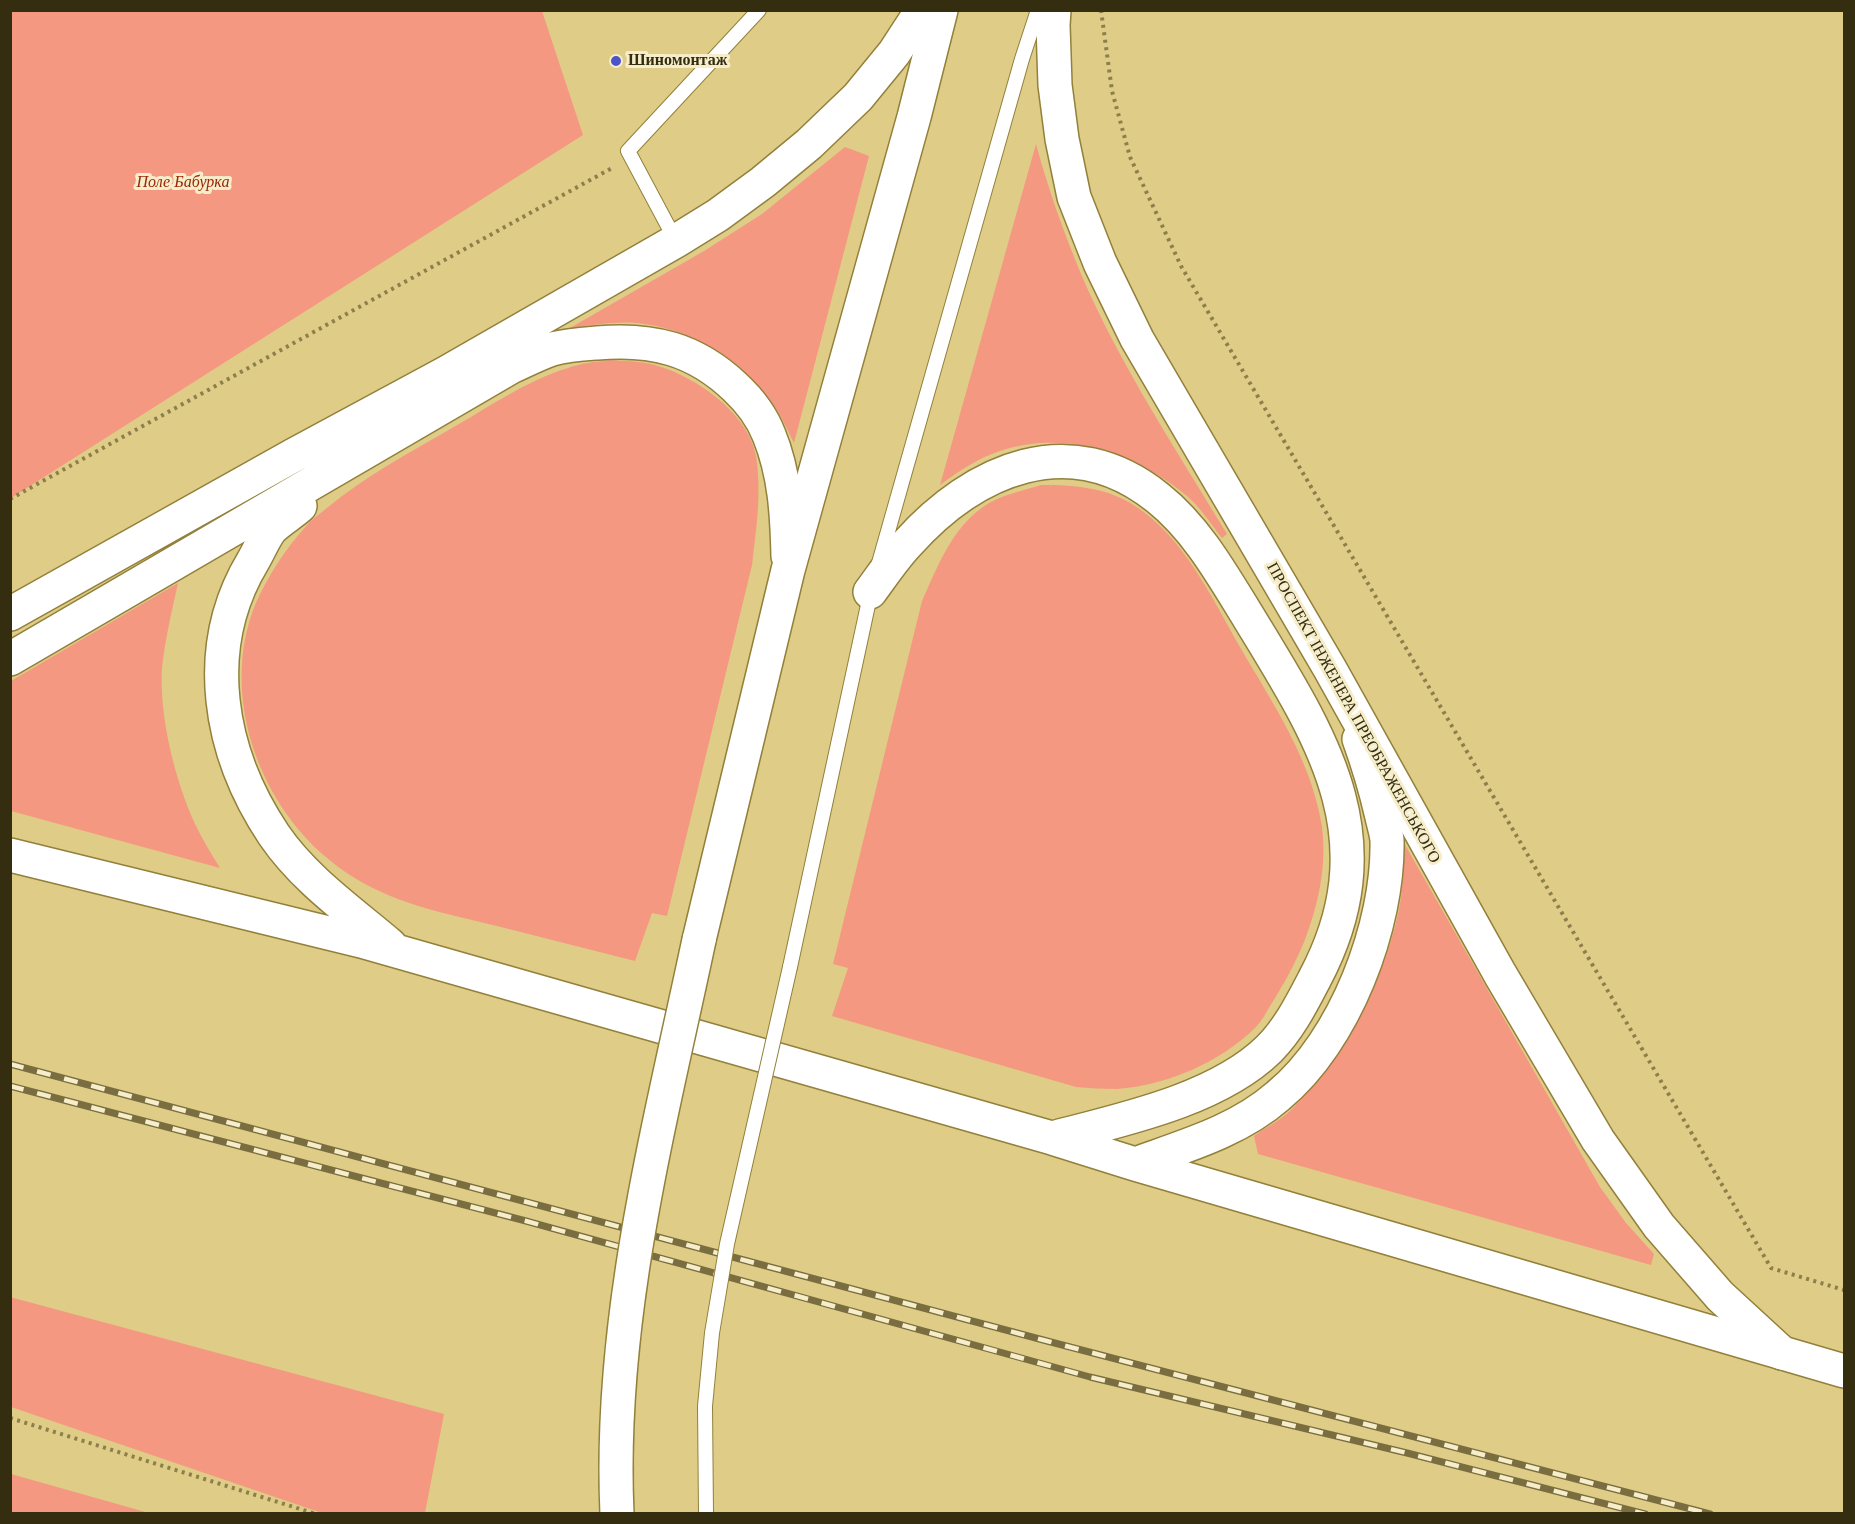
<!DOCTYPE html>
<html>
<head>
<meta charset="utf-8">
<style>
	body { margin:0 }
	#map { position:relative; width:1855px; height:1524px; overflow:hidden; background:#dfcc86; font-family:Georgia,serif }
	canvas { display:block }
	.frame { position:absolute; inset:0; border:12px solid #342d10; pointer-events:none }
</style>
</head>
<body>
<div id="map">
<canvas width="1855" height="1524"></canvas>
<div class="frame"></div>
</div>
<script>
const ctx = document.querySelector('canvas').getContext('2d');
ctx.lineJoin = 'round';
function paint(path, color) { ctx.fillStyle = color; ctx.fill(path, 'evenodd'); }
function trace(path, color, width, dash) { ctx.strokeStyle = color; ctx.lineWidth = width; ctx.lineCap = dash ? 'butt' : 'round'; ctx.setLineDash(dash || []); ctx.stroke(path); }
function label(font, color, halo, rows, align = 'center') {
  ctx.font = font + ' Georgia,serif'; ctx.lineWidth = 6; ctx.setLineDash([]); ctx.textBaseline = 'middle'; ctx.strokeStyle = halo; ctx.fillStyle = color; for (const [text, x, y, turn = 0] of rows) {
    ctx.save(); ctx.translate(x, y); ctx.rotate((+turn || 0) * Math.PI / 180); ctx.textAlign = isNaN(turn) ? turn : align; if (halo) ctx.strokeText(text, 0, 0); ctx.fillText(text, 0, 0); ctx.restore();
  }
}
const green = new Path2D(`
	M11 10 542 11 583 135 11 498Z
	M1036 144C1048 188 1063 231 1081 274 1119 363 1177 451 1227 534L1222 538C1211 524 1200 507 1187 496 1136 453 1064 429 1000 451 978 458 959 471 940 485Z
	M845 147 869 156 794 443C788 431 782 417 774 406 743 364 697 331 644 324 620 320 594 325 570 328L704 251 762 214Z
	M610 360C623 361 638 361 651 364 692 374 748 411 756 456 762 492 756 530 752 565L667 916 652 913 635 961C589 949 543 938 497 926 435 911 378 901 327 858 257 799 220 693 255 605 267 577 286 548 307 525 312 519 320 514 327 508 363 478 405 455 447 431 486 409 525 381 568 368 581 363 596 362 610 360Z
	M1041 485C1073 485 1104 487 1132 504 1184 536 1211 597 1240 647 1273 704 1312 761 1322 827 1327 867 1318 906 1304 942 1294 966 1284 984 1270 1006 1266 1013 1261 1022 1255 1028 1219 1063 1167 1085 1117 1089 1103 1089 1089 1088 1076 1087L832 1016 848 968 833 964 922 601C937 568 952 528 983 507 1000 495 1022 491 1041 485Z
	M178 583C172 611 165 639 162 668 159 717 175 780 195 824 202 839 211 853 220 868L11 811V681Z
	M1404 843 1600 1187 1626 1223 1654 1254 1651 1265 1258 1154 1254 1136C1266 1127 1281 1120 1291 1110 1345 1057 1389 972 1401 898 1403 880 1403 861 1404 843Z
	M10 1297 444 1414 425 1513H322L11 1407Z
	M11 1474 149 1513H11Z`);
const path = new Path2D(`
	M1101 10 1112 91 1130 157 1181 266 1771 1268 1844 1290
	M10 499 612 168
	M10 1418 316 1514`);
const service = new Path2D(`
	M676 241 628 151 759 10
	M879 563 1022 59 1038 10
	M790 967 871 591`);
const secondary = new Path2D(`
	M300 506C291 514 279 521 271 529 264 538 259 551 253 561 200 649 219 753 274 835 304 879 350 911 390 945
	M870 592C882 576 893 559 907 544 974 469 1070 427 1158 498 1197 529 1223 576 1249 618 1322 738 1389 838 1315 978 1302 1003 1289 1029 1269 1049 1217 1100 1121 1120 1052 1138
	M10 614 294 455 444 374 676 241 718 215 763 182 809 144 858 97 894 53 922 10
	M10 659 511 367C524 361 538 354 552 349 567 345 583 344 597 343 652 338 695 349 735 387 749 400 762 417 769 435 785 474 787 515 788 556
	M10 855 361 941 1052 1138 1135 1164 1844 1371
	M1135 1164C1185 1146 1238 1131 1278 1096 1345 1041 1389 925 1387 840 1386 831 1383 822 1381 813 1375 787 1368 764 1359 739`);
const primary = new Path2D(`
	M1054 10 1053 25 1055 85 1062 139 1074 197 1100 263 1137 339 1330 669 1500 974 1598 1140 1659 1226 1720 1296 1782 1353
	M699 940 788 570 914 117 941 10`);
const rail = new Path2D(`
	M10 1064 1047 1341 1710 1514
	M10 1086 526 1221 1090 1377 1407 1453 1645 1514`);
const serviceBridge = new Path2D(`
	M706 1514 705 1406 712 1333 727 1244 790 967`);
const primaryBridge = new Path2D(`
	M617 1514C608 1319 659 1129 699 940`);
const markers = [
	[616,61,6,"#4b54ca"]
];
const poiNames = [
	["Шиномонтаж",628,61]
];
const parkNames = [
	["Поле Бабурка",183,183]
];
const streetNames = [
	["ПРОСПЕКТ ІНЖЕНЕРА ПРЕОБРАЖЕНСЬКОГО",1353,713,61]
];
paint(green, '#f59881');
trace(service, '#92803b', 16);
trace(secondary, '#92803b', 36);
trace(primary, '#92803b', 36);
trace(path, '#8d7f4d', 4, [3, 4.5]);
trace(service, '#fff', 14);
trace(secondary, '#fff', 33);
trace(primary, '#fff', 33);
trace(rail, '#7a6e40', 7);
trace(rail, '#f6edcb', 4.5, [14]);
trace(serviceBridge, '#92803b', 16, []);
trace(primaryBridge, '#92803b', 36, []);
trace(serviceBridge, '#fff', 14);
trace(primaryBridge, '#fff', 33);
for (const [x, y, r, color] of markers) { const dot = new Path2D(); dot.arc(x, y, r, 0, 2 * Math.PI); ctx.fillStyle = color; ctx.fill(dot); trace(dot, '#f6edcb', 2); }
label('bold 16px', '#342d10', '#f6edcb', poiNames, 'left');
label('italic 16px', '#9a2707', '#f6edcb', parkNames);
label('16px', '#342d10', '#f6edcb', streetNames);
</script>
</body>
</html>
